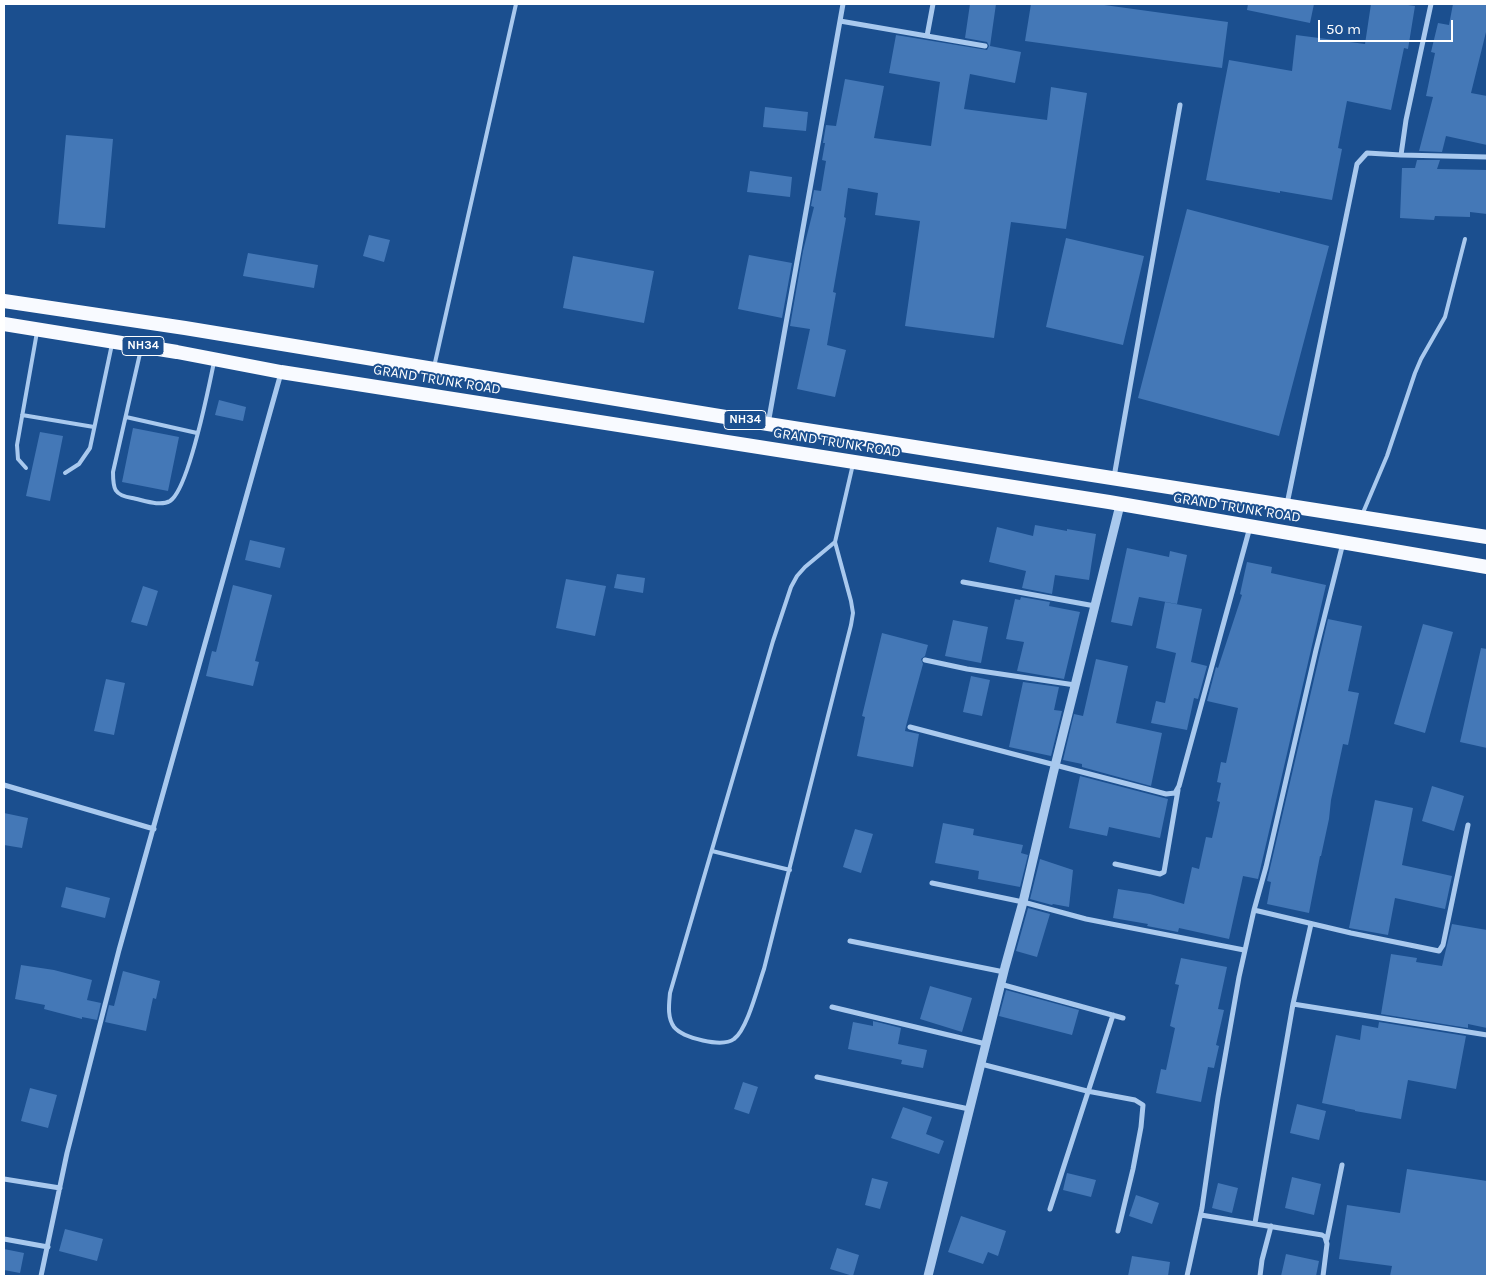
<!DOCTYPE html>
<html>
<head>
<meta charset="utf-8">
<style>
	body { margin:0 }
	#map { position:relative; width:1491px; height:1280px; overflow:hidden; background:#1b4f8f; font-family:Karla,sans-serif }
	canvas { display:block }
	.frame { position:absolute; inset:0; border:5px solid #fff; pointer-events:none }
	.scale { position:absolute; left:1318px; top:20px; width:135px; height:22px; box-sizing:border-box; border:2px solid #fff; border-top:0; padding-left:6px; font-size:15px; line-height:18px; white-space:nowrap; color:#fff; -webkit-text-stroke:4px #1b4f8f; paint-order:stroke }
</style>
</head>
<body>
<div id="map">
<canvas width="1491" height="1280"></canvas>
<div class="frame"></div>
<div class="scale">50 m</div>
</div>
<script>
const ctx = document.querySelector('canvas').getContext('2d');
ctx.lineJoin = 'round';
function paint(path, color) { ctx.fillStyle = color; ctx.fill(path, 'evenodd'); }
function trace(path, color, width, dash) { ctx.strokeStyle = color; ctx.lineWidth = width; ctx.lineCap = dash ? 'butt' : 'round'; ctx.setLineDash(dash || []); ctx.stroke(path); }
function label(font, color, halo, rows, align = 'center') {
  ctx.font = font + ' Karla,sans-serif'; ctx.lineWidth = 4; ctx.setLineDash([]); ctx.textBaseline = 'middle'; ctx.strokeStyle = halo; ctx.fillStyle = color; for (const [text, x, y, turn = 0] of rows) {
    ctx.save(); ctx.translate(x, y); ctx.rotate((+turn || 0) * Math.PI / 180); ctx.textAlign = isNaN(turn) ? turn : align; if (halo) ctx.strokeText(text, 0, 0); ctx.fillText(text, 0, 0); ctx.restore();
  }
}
const building = new Path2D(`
	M970 4H996L990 46 1021 52 1015 83 970 74 964 109 1047 120 1051 87 1087 93 1066 229 1011 222 994 338 905 326 920 221 875 215 878 193 848 188 844 217 846 218 833 292 836 293 827 345 846 350 835 397 797 389 810 329 790 326 803 251 814 207 811 206 814 190 821 191 826 161 822 160 825 143H823L826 125 836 126 845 79 884 86 874 138 931 146 940 82 889 73 896 35 987 50 989 46 987 42 965 38Z
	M1031 4H1097L1228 22 1222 68 1025 41Z
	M1248 4H1314L1310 23 1247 10Z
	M1371 4H1401L1415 6 1408 49 1404 48 1391 110 1347 101 1338 148 1342 149 1332 200 1280 191V193L1206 180 1229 60 1292 71 1296 35 1365 44Z
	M1453 4H1487V28L1471 93 1487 96V145L1446 136 1442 152 1419 151 1433 97 1426 96 1435 53 1431 52 1438 23 1449 25Z
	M765 107 808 112 806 131 763 127Z
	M66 135 113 139 105 228 58 224Z
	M1417 160H1440L1437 169 1487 170V214L1470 212V217L1435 216 1434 220 1400 218 1402 168H1415Z
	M750 171 792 177 790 197 747 192Z
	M1187 209 1329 246 1279 436 1138 398Z
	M369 235 390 240 384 262 363 256Z
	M1066 238 1144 256 1123 345 1046 327Z
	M248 253 318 265 314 288 243 276Z
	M749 255 792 263 782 318 738 309Z
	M573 256 654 271 644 323 563 308Z
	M219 400 246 407 243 421 215 415Z
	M133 428 179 437 168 491 122 482Z
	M40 432 63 436 50 501 26 496Z
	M1035 525 1067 531V529L1096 534 1089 580 1055 575 1052 594 1022 588 1026 571 989 562 997 527 1033 536Z
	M250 540 285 548 280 568 245 560Z
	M1127 548 1169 557 1170 551 1187 555 1177 604 1139 597 1132 626 1111 622Z
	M1247 562 1272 567 1271 573 1326 585 1258 879 1243 876 1229 939 1179 928 1178 932 1147 926 1148 924 1113 918 1118 889 1150 894 1184 904 1192 867 1199 869 1206 837 1212 838 1220 802 1217 801 1221 783 1217 782 1221 762 1226 763 1238 708 1207 701 1216 667 1218 668 1242 595 1240 594Z
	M617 574 645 578 643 593 614 588Z
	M566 579 606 586 595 636 556 628Z
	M233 585 272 595 255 661 259 662 253 686 206 676 212 651 216 652Z
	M143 586 158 591 147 626 131 622Z
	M1021 597 1050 602 1049 606 1080 612 1064 679 1017 671 1024 642 1006 639 1015 599 1020 600Z
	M1165 602 1202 609 1191 662 1207 666 1198 699 1194 698 1187 730 1151 723 1156 701 1165 703 1176 653 1156 648Z
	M1328 619 1362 626 1348 691 1359 693 1348 745 1343 744 1331 800 1329 819 1321 856H1320L1309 913 1267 904 1271 882 1267 881Z
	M953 620 988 627 981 663 945 656Z
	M1423 624 1453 632 1425 733 1394 724Z
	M882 633 928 645 925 656 921 659 923 664 906 726 905 731 919 734 913 767 857 756 865 717 862 716Z
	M1481 648 1487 649V748L1460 742Z
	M1096 659 1128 666 1116 723 1162 733 1151 786 1082 767V764L1063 760 1074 714 1083 716Z
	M971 676 990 680 982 716 963 712Z
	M106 679 125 683 114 735 94 731Z
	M1023 682 1059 687 1054 710 1062 711 1051 756 1009 747Z
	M1080 776 1168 799 1160 838 1109 827 1107 836 1069 828Z
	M1432 786 1464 796 1454 831 1422 821Z
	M1375 800 1413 808 1402 865 1452 876 1445 909 1395 898 1388 935 1349 928Z
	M4 813 28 818 22 848 4 845Z
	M943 823 974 829 973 835 1023 845 1021 853 1028 855 1020 887 978 879 979 871 935 863Z
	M855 829 873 834 861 873 843 867Z
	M1040 859 1073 870 1069 907 1053 904 1052 905 1030 899Z
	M66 887 110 898 105 918 61 907Z
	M1028 908 1050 914 1037 957 1016 951Z
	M1452 924 1487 930V1028L1468 1024V1028L1381 1014 1391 954 1417 958 1416 962 1442 966Z
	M1181 958 1227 967 1218 1009 1224 1010 1216 1045 1219 1046 1214 1068 1208 1067 1201 1102 1156 1093 1161 1069 1166 1070 1175 1028 1170 1026 1179 985 1175 984Z
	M21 965 54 970 92 980 87 1000 101 1003 97 1020 82 1017V1019L44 1009 45 1005 15 999Z
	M123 971 160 981 156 999 153 998 146 1031 105 1022 109 1005 114 1006Z
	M930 986 972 998 962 1032 920 1019Z
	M1006 990 1079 1010 1072 1035 999 1016Z
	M873 1021 901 1028 898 1044 927 1050 923 1068 901 1064 902 1060 848 1049 853 1022 873 1026Z
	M1379 1022 1466 1036 1456 1089 1408 1080 1401 1119 1355 1111V1110L1322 1103 1336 1035 1360 1040 1362 1025 1378 1028Z
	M743 1082 758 1087 749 1114 734 1109Z
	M30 1088 57 1095 48 1128 21 1121Z
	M1297 1104 1326 1111 1319 1140 1290 1133Z
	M903 1107 932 1117 926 1134 944 1141 939 1154 891 1138Z
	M1407 1169 1487 1181V1276H1390L1392 1266 1339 1259 1347 1205 1400 1213Z
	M1067 1173 1096 1180 1091 1197 1063 1190Z
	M1292 1177 1321 1184 1314 1215 1285 1208Z
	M872 1178 888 1182 880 1209 865 1205Z
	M1218 1183 1238 1188 1232 1213 1212 1208Z
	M1136 1195 1159 1203 1152 1224 1129 1216Z
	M961 1216 1006 1231 998 1256 988 1252 983 1264 948 1252Z
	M65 1229 103 1239 97 1261 59 1251Z
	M837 1248 859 1255 853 1276 830 1269Z
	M4 1249 24 1253 20 1273 4 1270Z
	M1286 1254 1319 1261 1316 1276H1281Z
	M1132 1256 1170 1262 1168 1276H1128Z`);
const service = new Path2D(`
	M141 349 113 472C113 489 114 495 132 498 143 500 160 507 170 501 189 489 209 386 214 362
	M434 367 516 4
	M22 415 94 427
	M126 417 197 433
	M26 468 18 459 17 445 37 332
	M65 473 79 464 90 448 112 344
	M1362 515 1387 456 1415 373 1421 359 1445 317 1465 239
	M835 542 805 567 797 576 791 587 773 641 670 993C669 1004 667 1017 674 1027 683 1038 722 1048 734 1039 747 1030 758 986 764 969L851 625 853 613 851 601 835 542 853 464
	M712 851 790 870`);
const minor = new Path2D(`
	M840 21 985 46
	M927 36 933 4
	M1401 155 1487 157
	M768 424 843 4
	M1114 477 1180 105
	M1287 504 1357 164 1367 153 1401 155 1406 120 1431 4
	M963 582 1095 606
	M925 660 967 669 1075 685
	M910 727 1166 794 1175 793 1179 786 1250 527
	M4 785 154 829
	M1115 864 1160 874 1164 872 1178 790
	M932 883 1023 902 1086 919 1244 950
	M1254 910 1351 933 1439 951 1443 945 1468 825
	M850 941 1004 972
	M1000 984 1123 1018
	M1293 1004 1487 1035
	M832 1007 986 1044
	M981 1064 1087 1091 1135 1100 1143 1105 1141 1127 1133 1169 1118 1231
	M817 1077 969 1109
	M4 1179 60 1188
	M1050 1209 1113 1015
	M1201 1215 1322 1235 1325 1237 1327 1244 1323 1276
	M1255 1223 1293 1004 1311 924
	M4 1239 48 1247
	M1327 1239 1342 1165
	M41 1276 67 1153 119 950 281 373
	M1187 1276 1202 1208 1218 1097 1239 977 1254 910 1266 867 1316 650 1343 543
	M1260 1276 1262 1260 1271 1226`);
const tertiary = new Path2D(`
	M928 1276 1005 967 1023 902 1053 774 1120 505`);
const trunk = new Path2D(`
	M4 301 185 328 768 424 1487 537
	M4 324 177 352 281 372 1109 502 1487 567`);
const shields = [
	[143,346,42],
	[745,420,42]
];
const shieldNames = [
	["NH34",143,346],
	["NH34",745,420]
];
const streetNames = [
	["GRAND TRUNK ROAD",437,380,9],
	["GRAND TRUNK ROAD",837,443,9],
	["GRAND TRUNK ROAD",1237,508,9]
];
paint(building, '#4478b7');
trace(service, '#a9c9ee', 4);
trace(minor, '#a9c9ee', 5);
trace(tertiary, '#a9c9ee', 9);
trace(trunk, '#f8faff', 14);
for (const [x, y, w] of shields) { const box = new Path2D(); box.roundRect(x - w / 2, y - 9.5, w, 19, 4); ctx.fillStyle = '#1b4f8f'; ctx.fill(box); trace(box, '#fff', 1); }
label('bold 12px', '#fff', null, shieldNames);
label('14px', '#fff', '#1b4f8f', streetNames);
</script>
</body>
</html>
